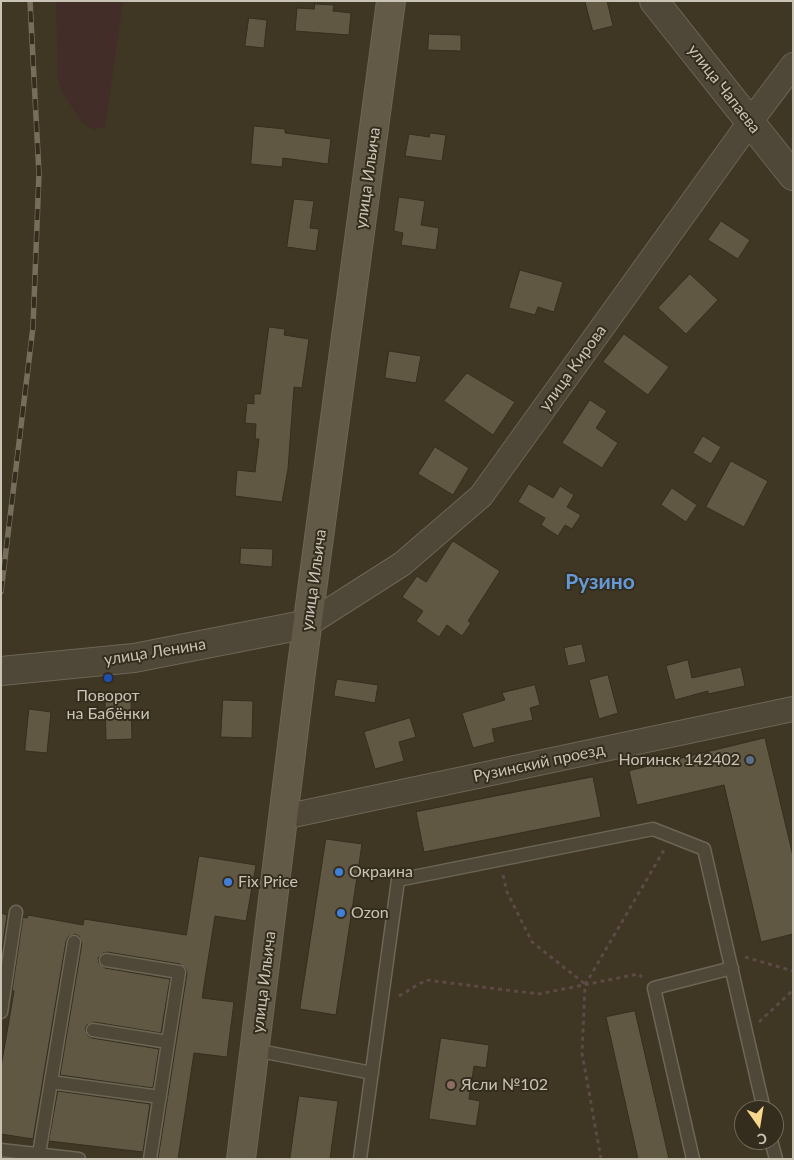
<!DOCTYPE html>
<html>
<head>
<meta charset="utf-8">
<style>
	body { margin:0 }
	#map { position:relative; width:794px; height:1160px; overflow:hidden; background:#3f3624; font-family:Lato,sans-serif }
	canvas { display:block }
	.frame { position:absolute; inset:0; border:2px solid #c9c3b5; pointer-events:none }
	.north { position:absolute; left:734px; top:1100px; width:50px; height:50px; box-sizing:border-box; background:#342d1d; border:1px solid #70695a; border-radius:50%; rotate:167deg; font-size:14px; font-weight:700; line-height:20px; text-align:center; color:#c9c3b5 }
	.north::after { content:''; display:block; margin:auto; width:18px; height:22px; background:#f8d98b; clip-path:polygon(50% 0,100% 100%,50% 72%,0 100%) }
</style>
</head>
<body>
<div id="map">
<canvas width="794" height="1160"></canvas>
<div class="frame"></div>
<div class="north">С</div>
</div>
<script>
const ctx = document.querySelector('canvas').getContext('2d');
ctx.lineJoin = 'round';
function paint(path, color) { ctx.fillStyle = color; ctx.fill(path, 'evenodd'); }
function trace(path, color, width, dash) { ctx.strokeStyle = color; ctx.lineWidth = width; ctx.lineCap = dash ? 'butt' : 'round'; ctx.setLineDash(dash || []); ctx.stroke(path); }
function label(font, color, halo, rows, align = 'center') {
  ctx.font = font + ' Lato,sans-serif'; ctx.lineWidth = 4; ctx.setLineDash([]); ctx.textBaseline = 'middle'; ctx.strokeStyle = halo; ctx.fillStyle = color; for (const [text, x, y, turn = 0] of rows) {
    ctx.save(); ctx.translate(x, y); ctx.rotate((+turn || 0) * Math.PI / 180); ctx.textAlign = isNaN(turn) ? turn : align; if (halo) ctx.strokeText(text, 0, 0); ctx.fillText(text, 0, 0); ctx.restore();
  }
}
const green = new Path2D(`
	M56 1H123L105 127 93 130 82 122 62 92 58 78Z`);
const building = new Path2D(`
	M585 1H607L613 26 593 31Z
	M315 4 334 5 333 11 351 13 349 35 295 31 297 8 314 9Z
	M249 18 267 20 264 48 245 46Z
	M429 34 461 35V51L428 50Z
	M254 126 285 129V133L331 139 328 164 283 158 282 167 251 164Z
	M430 133 446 135 442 161 405 156 409 134 429 137Z
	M399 197 425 201 421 225 439 228 436 250 401 245 403 233 394 231Z
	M294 199 314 201 310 228 319 229 316 251 287 247Z
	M721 221 750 240 738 259 708 240Z
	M520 270 563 282 554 312 538 307 535 315 509 308Z
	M690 274 718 300 686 334 658 308Z
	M269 327 285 329 284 335 309 339 302 388 294 387 288 469 282 502 235 496 237 470 255 472 259 439H255L256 424 245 423 247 403 254 404V394H260Z
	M624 334 669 367 648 395 603 362Z
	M389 351 421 356 416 383 385 378Z
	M467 373 515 402 493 435 444 401Z
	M590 400 607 411 596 428 618 443 602 468 562 443Z
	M703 436 721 447 711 464 693 453Z
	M435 447 469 468 453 495 418 474Z
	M731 461 768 481 744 527 706 507Z
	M529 484 553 498 560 486 574 495 567 507 581 515 572 529 565 525 558 536 541 525 545 518 518 502Z
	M672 488 697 505 686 522 661 505Z
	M453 541 500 571 468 621 471 623 462 636 447 625 439 637 416 621 423 611 402 597 417 576 426 582Z
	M241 548 273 549 272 567 240 564Z
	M582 644 586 662 568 666 564 648Z
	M688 660 692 678 741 667 745 686 708 694V691L675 700 666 666Z
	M608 675 618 713 599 719 589 680Z
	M337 679 378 685 375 703 334 696Z
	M535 685 540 705 530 708 533 720 492 729 495 742 473 748 462 713 505 700 502 693Z
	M223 700 253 701 252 738 221 737Z
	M131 701 132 739 106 740 105 702Z
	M29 709 51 712 47 753 25 751Z
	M410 718 416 737 399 742 404 761 375 769 364 732Z
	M765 738 793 856V934L761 942 724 785 637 805 629 771Z
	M593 777 601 817 424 852 416 812Z
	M326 839 362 844 336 1015 300 1009Z
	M199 856 256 865 246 921 215 916 202 998 234 1002 227 1057 194 1053 178 1159H158L187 973 186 969 180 964 107 952 103 953 98 958 99 963 105 968 170 979 161 1033 94 1022 87 1025 85 1029 88 1036 92 1038 159 1049 153 1088 60 1075 82 943 79 936 75 934 68 937 66 941 33 1139 1 1134V1067L14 991H12L23 917 27 918 28 915 83 925 84 919 186 935Z
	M1 913 7 915 1 956Z
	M635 1011 669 1159H638L606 1017Z
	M441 1038 489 1045 486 1068 474 1066 469 1099 480 1101 476 1126 429 1119Z
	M58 1091 150 1104 143 1152 49 1141Z
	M299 1096 338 1101 330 1159H290Z`);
const path = new Path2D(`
	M503 875 507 892 532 942 585 984
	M745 957 793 971
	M399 996 426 980 539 994 638 974 642 977
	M759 1022 793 990
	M601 1159 582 1053 585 985 664 850`);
const service = new Path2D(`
	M106 960 179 972 150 1159
	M1 1012 16 912
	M93 1030 168 1042
	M255 1050 372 1073
	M51 1082 160 1097
	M771 1140 776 1159
	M1 1150 79 1159
	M39 1154 74 942
	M360 1159 398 880 653 829 704 849 764 1110
	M693 1159 654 988 732 968`);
const minor = new Path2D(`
	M308 624 402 564 481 496 750 122 793 65
	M284 817 793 709`);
const tertiary = new Path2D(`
	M654 1 793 176
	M1 671 134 658 308 624`);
const secondary = new Path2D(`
	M241 1159 301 672 391 1`);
const rail = new Path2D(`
	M1 592 33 327 39 174 30 1`);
const markers = [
	[108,678,5,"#1a4fb4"],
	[750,760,5,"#5c6f8a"],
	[339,872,5,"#3f7fe0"],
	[228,882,5,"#3f7fe0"],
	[341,913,5,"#3f7fe0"],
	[451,1085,5,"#8d6e63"]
];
const streetNames = [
	["улица Чапаева",724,89,52],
	["улица Ильича",368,178,-82],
	["улица Кирова",573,368,-54],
	["улица Ильича",314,580,-82],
	["улица Ленина",155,652,-9],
	["Рузинский проезд",539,763,-12],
	["улица Ильича",264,982,-83]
];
const poiNames = [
	["Поворот",108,696,"center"],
	["на Бабёнки",108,714,"center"],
	["Ногинск 142402",740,760,"right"],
	["Окраина",349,872],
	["Fix Price",238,882],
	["Ozon",351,913],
	["Ясли №102",461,1085]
];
const districtNames = [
	["Рузино",600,582]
];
paint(green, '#422d28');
paint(building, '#615844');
trace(building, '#362f1f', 1);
trace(service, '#6c6656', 15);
trace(minor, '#6c6656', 26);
trace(tertiary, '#6c6656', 30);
trace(secondary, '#6c6656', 30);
trace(path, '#5d4945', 3, [4, 4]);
trace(service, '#4f4839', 12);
trace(minor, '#4f4839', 24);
trace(tertiary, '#4f4839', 28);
trace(secondary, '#625a47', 28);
trace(rail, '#766d5b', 5.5);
trace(rail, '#342d1d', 4, [11]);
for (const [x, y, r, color] of markers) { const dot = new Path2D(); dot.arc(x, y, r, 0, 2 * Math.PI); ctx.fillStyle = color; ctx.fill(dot); trace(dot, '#342d1d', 2); }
label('16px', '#c9c3b5', '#342d1d', streetNames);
label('16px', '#c9c3b5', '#342d1d', poiNames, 'left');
label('bold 21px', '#6499d5', '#342d1d', districtNames);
</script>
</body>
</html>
